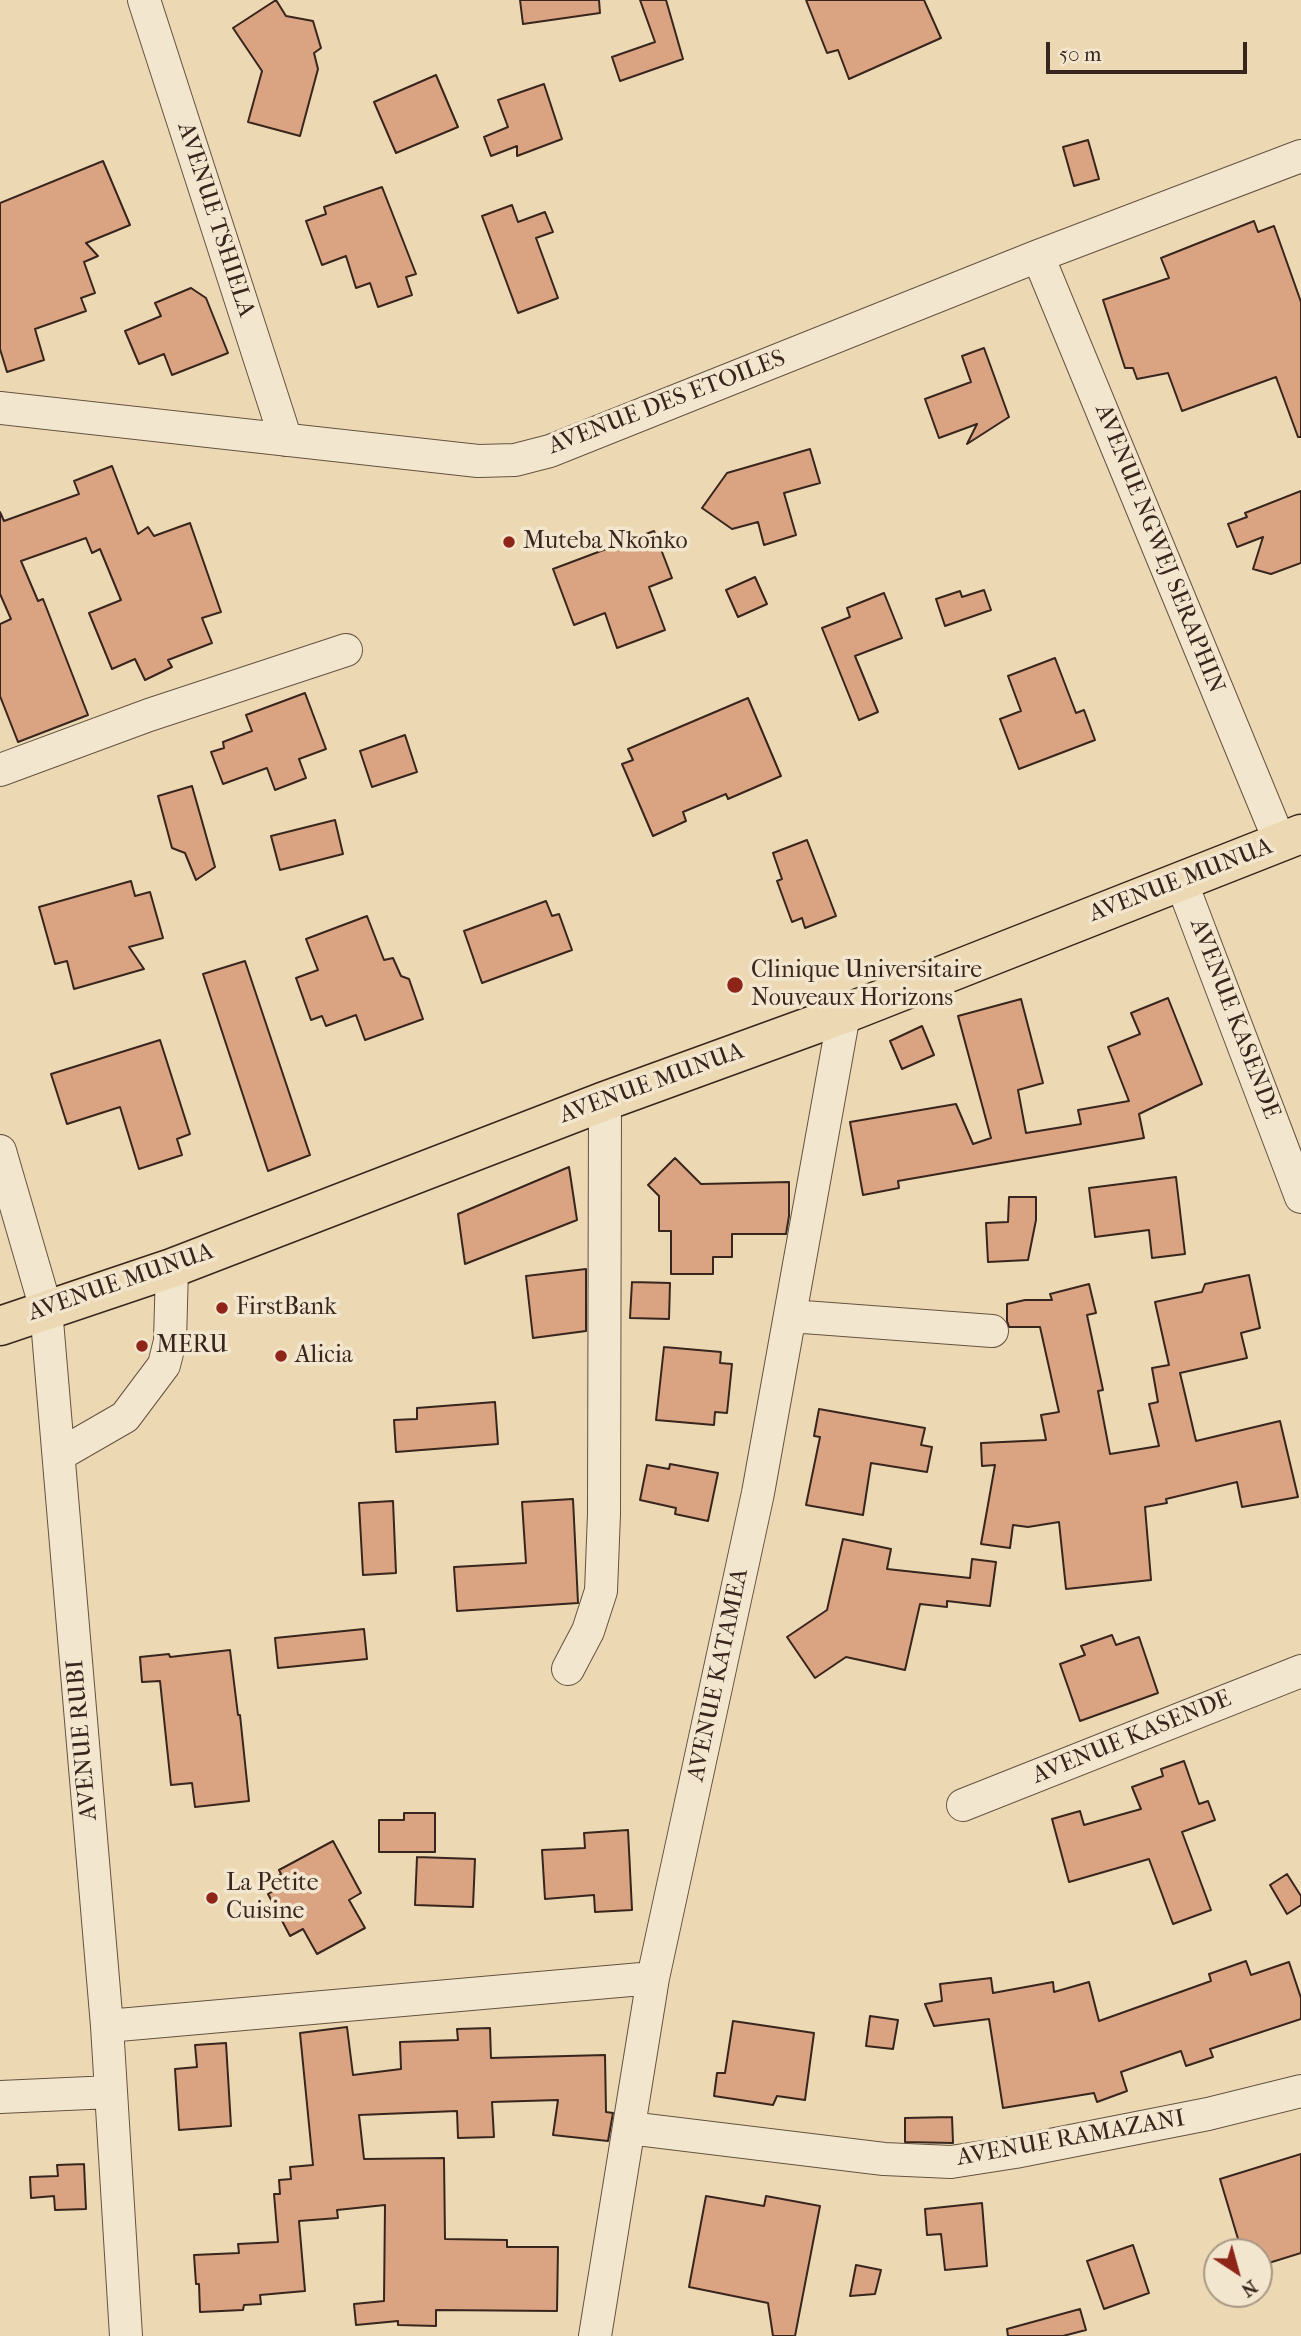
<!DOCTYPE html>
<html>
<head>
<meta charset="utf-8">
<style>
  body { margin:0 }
  #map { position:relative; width:1301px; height:2336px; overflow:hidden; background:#ecd9b3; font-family:"IM FELL French Canon",serif }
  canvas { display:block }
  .north { position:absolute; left:1203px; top:2238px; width:70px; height:70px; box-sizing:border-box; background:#f3e6ce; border:2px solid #a89987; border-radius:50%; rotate:144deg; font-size:19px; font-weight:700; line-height:28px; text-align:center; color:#38251d }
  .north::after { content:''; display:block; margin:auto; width:24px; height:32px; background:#8f2418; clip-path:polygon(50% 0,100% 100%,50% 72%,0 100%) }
  .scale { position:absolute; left:1046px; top:42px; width:201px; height:32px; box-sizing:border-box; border:4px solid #38251d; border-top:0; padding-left:9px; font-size:21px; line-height:24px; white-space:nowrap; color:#38251d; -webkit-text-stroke:5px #f3e6ce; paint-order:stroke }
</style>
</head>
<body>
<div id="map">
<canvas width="1301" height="2336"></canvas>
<div class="north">N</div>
<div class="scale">50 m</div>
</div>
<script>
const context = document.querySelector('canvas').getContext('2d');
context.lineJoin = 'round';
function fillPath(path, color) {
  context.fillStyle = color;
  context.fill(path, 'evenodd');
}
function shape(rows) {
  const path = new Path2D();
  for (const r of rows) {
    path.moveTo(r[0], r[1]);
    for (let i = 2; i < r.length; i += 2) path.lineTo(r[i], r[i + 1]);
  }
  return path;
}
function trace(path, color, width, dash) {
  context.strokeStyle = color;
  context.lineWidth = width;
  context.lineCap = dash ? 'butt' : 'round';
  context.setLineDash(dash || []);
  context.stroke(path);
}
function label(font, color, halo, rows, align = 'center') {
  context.font = font + ' "IM FELL French Canon",serif';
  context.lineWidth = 7;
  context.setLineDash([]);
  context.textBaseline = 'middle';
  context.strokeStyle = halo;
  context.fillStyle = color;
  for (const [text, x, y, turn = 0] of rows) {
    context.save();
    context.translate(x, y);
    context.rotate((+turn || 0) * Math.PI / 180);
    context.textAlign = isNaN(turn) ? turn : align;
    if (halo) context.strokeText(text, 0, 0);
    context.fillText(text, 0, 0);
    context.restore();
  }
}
const building = shape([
  [276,0,286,16,313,21,321,48,314,53,318,69,300,136,248,122,262,71,233,28,276,0],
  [520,0,599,0,600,13,523,24,520,0],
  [640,0,666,0,683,59,620,81,612,57,655,42,640,0],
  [806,0,924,0,941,38,849,79,838,50,827,53,806,0],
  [436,75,458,127,396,153,374,102,436,75],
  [544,84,562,139,517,156,517,146,491,156,484,137,508,127,498,100,544,84],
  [1088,140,1099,179,1074,186,1063,147,1088,140],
  [103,161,130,225,86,243,98,256,84,262,95,293,81,298,86,311,35,329,44,360,7,372,0,349,0,203,103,161],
  [382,187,416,274,406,277,412,295,378,307,370,283,356,288,346,256,322,265,306,221,326,214,324,207,382,187],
  [512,205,518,222,545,212,553,232,536,238,558,298,518,313,482,216,512,205],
  [1254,221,1258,232,1274,226,1301,302,1301,437,1298,437,1276,377,1182,411,1168,373,1137,379,1133,368,1125,368,1103,300,1169,278,1161,258,1254,221],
  [191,288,206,298,228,353,172,375,164,354,139,364,125,331,161,316,155,303,191,288],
  [984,348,1009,417,967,444,977,424,939,438,925,399,971,382,962,356,984,348],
  [810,449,820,483,784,493,796,535,764,545,758,522,732,529,702,508,727,473,810,449],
  [112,466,138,534,148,527,154,536,190,523,221,612,202,618,212,643,168,660,172,667,145,680,135,659,112,669,89,613,121,600,100,549,92,553,86,538,21,561,38,601,43,599,88,715,18,742,0,696,0,624,11,619,0,594,0,512,4,521,79,494,74,481,112,466],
  [1301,491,1301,563,1271,574,1253,569,1263,537,1237,547,1228,524,1247,517,1245,513,1301,491],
  [654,531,672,578,649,587,665,630,617,648,605,613,574,625,553,569,654,531],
  [755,577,767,604,738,617,726,590,755,577],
  [984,590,991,610,945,626,936,599,960,591,962,597,984,590],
  [884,593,902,638,855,656,878,712,859,720,822,628,850,617,847,608,884,593],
  [1055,658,1076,713,1084,710,1095,740,1019,769,1000,719,1021,711,1008,676,1055,658],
  [305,693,326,749,299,759,306,778,275,790,267,768,223,784,211,752,224,748,223,742,252,731,246,715,305,693],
  [748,698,781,776,728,799,726,794,683,812,686,821,653,836,622,764,633,760,628,749,748,698],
  [405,735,417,772,372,787,360,751,405,735],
  [192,786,215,867,196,880,185,853,172,848,158,796,192,786],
  [335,820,343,854,280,870,271,836,335,820],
  [807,840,836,916,805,928,802,918,792,922,777,881,782,879,773,853,807,840],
  [131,881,135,896,150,892,163,938,129,947,144,969,74,989,67,961,55,964,39,907,131,881],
  [546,901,552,916,559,914,572,950,482,983,464,931,546,901],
  [367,916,384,960,393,958,401,976,409,979,423,1019,365,1040,356,1015,326,1026,322,1016,311,1020,296,978,318,970,306,939,367,916],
  [245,961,310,1155,268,1171,203,974,245,961],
  [1168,998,1202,1084,1139,1114,1144,1138,898,1181,899,1188,863,1195,850,1122,956,1104,973,1144,991,1138,958,1016,1021,999,1043,1083,1018,1090,1026,1133,1081,1124,1078,1110,1129,1101,1108,1047,1140,1034,1131,1013,1168,998],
  [922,1026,934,1055,902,1069,890,1041,922,1026],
  [160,1040,190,1134,177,1139,182,1155,139,1169,120,1107,67,1124,51,1074,160,1040],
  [675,1158,701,1184,789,1182,789,1216,786,1234,732,1234,732,1257,713,1257,713,1274,671,1274,671,1231,659,1231,659,1196,648,1185,675,1158],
  [569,1167,577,1220,465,1264,458,1214,569,1167],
  [1176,1177,1185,1254,1152,1258,1149,1230,1095,1237,1089,1188,1176,1177],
  [1009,1197,1036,1197,1036,1220,1028,1260,988,1262,986,1223,1008,1222,1009,1197],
  [586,1269,586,1331,533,1338,526,1276,586,1269],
  [1249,1275,1260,1328,1241,1333,1247,1358,1180,1373,1196,1441,1280,1421,1298,1497,1242,1507,1237,1482,1166,1499,1167,1503,1145,1507,1151,1580,1066,1589,1059,1522,1028,1527,1013,1525,1010,1548,981,1544,995,1465,982,1466,981,1443,1046,1440,1041,1415,1059,1412,1040,1327,1009,1327,1007,1321,1007,1304,1025,1300,1052,1300,1050,1294,1089,1284,1096,1313,1087,1315,1103,1390,1098,1391,1110,1454,1159,1446,1149,1404,1158,1402,1152,1368,1169,1365,1155,1302,1202,1292,1205,1284,1249,1275],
  [632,1282,670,1283,669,1319,630,1318,632,1282],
  [664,1347,721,1352,720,1363,732,1364,727,1413,715,1412,714,1425,656,1420,664,1347],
  [495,1402,498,1444,396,1452,394,1420,417,1419,417,1408,495,1402],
  [819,1409,925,1428,921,1445,932,1447,927,1472,871,1463,863,1515,806,1505,820,1437,814,1436,819,1409],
  [670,1464,718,1473,708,1521,675,1514,676,1508,640,1500,647,1465,669,1469,670,1464],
  [573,1499,578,1603,457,1611,454,1567,526,1563,522,1502,573,1499],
  [393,1501,396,1573,363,1575,359,1503,393,1501],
  [843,1539,891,1549,887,1569,970,1578,972,1559,996,1562,990,1606,947,1601,947,1607,920,1604,905,1670,846,1657,815,1678,787,1637,827,1610,843,1539],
  [364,1629,367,1659,278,1668,275,1638,364,1629],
  [1112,1635,1116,1645,1139,1637,1158,1693,1080,1721,1060,1664,1085,1655,1081,1646,1112,1635],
  [230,1650,238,1715,240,1715,249,1801,195,1807,192,1783,171,1785,160,1681,142,1682,140,1657,169,1654,170,1657,230,1650],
  [1184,1761,1199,1804,1208,1801,1215,1820,1182,1832,1211,1910,1173,1924,1149,1859,1069,1882,1052,1819,1080,1811,1084,1825,1141,1809,1132,1787,1163,1776,1161,1769,1184,1761],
  [404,1813,435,1813,435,1852,379,1852,379,1820,404,1820,404,1813],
  [628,1830,632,1910,595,1912,594,1895,545,1899,542,1850,585,1848,584,1833,628,1830],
  [333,1841,361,1893,349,1900,365,1928,317,1954,303,1929,290,1936,268,1894,277,1889,272,1880,281,1874,279,1870,333,1841],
  [417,1857,475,1859,473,1907,415,1905,417,1857],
  [1287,1874,1301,1896,1301,1905,1287,1914,1270,1885,1287,1874],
  [1246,1961,1251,1975,1289,1962,1301,1998,1301,2019,1210,2049,1213,2057,1186,2066,1181,2051,1121,2072,1127,2091,1097,2102,1094,2093,1003,2108,989,2019,934,2026,925,2004,942,2001,940,1984,991,1978,993,1993,1053,1982,1054,1992,1089,1982,1099,2021,1211,1981,1209,1974,1246,1961],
  [870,2016,898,2020,893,2049,866,2046,870,2016],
  [733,2021,814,2033,805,2100,777,2096,773,2105,714,2096,717,2073,725,2073,733,2021],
  [347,2027,353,2075,401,2069,400,2042,458,2040,457,2029,490,2028,491,2058,605,2055,606,2112,613,2113,608,2141,553,2135,558,2100,492,2102,494,2137,458,2138,457,2111,359,2115,364,2159,444,2158,445,2239,507,2240,507,2247,558,2247,557,2311,436,2310,436,2326,398,2325,398,2321,356,2325,354,2304,384,2301,385,2205,337,2210,338,2218,299,2221,305,2291,260,2295,261,2304,244,2305,243,2310,200,2312,199,2284,196,2284,194,2255,239,2253,238,2244,278,2242,274,2194,280,2194,279,2180,291,2179,290,2167,313,2165,300,2033,347,2027],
  [226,2043,231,2126,179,2130,175,2069,197,2067,195,2045,226,2043],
  [952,2117,953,2143,905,2142,905,2118,952,2117],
  [1301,2154,1301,2253,1259,2266,1259,2252,1242,2252,1220,2179,1301,2154],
  [84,2164,86,2209,55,2210,54,2196,31,2198,30,2177,58,2176,57,2165,84,2164],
  [706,2196,764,2206,766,2196,820,2206,795,2336,773,2336,768,2303,689,2287,706,2196],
  [982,2203,987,2266,945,2270,941,2234,927,2235,925,2209,982,2203],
  [1133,2245,1149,2293,1104,2309,1087,2261,1133,2245],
  [856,2265,881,2270,875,2294,850,2296,856,2265],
  [1080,2309,1086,2330,1063,2336,1008,2336,1007,2329,1080,2309]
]);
fillPath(building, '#daa482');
trace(building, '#38251d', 2);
const minor = shape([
  [144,0,286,440],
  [1038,256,1280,842],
  [0,408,478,461,515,460,550,451,1038,256,1301,156],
  [0,770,149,715,346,650],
  [1181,881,1301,1197],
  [0,1151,46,1309,107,2026,126,2336],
  [790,1316,992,1331],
  [59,1455,125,1417,164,1365,170,1341,172,1268],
  [568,1669,588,1631,601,1591,604,1514,605,1101],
  [963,1805,1301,1671],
  [107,2026,653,1978],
  [0,2097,111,2092],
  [629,2128,884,2159,951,2162,1015,2152,1208,2114,1301,2091],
  [595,2336,653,1978,758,1493,844,1014]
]);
const major = shape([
  [0,1326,172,1268,605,1101,844,1014,1301,834]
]);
trace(minor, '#655242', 34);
trace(major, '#38251d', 41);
trace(minor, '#f3e6ce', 32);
trace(major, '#ecd9b3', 38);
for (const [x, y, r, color] of [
  [509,542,7,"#8f2418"],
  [735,985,9,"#8f2418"],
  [222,1308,7,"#8f2418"],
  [142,1346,7,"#8f2418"],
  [281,1356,7,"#8f2418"],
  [212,1898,7,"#8f2418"]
]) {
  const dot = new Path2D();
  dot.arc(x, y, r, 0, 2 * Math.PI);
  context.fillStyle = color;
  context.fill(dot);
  trace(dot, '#f3e6ce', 2.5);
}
label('24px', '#38251d', '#f3e6ce', [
  ["AVENUE TSHIELA",215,220,72],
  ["AVENUE DES ETOILES",667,403,-21],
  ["AVENUE NGWEJ SERAPHIN",1159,549,68],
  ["AVENUE MUNUA",1181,881,-21],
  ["AVENUE KASENDE",1234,1019,69],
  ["AVENUE MUNUA",652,1084,-20],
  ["AVENUE MUNUA",121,1283,-19],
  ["AVENUE KATAMEA",719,1675,-78],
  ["AVENUE KASENDE",1132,1738,-22],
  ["AVENUE RUBI",83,1740,-95],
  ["AVENUE RAMAZANI",1071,2139,-10]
]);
label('24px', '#38251d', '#f3e6ce', [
  ["Muteba Nkonko",523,542],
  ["Clinique Universitaire",751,971],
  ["Nouveaux Horizons",751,999],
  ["FirstBank",236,1308],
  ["MERU",156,1346],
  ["Alicia",295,1356],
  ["La Petite",226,1884],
  ["Cuisine",226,1912]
], 'left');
</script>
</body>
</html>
